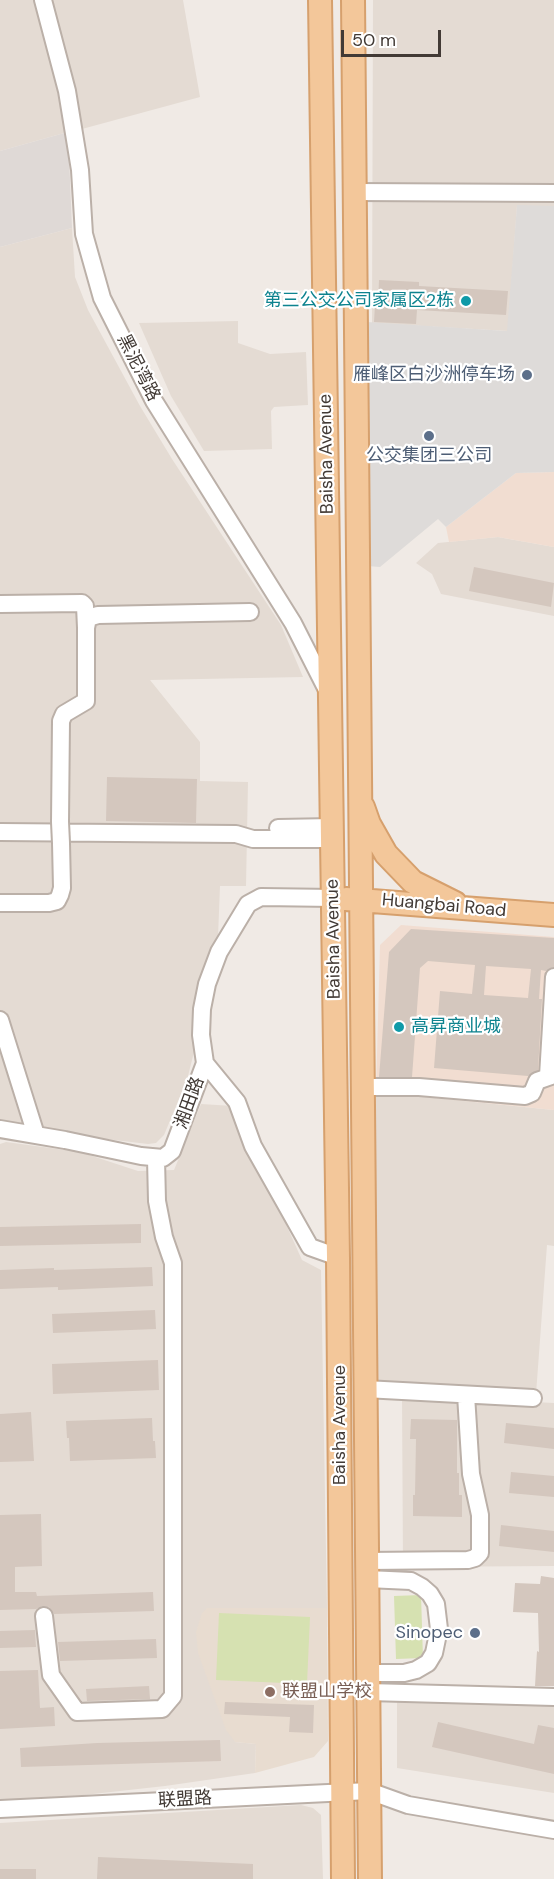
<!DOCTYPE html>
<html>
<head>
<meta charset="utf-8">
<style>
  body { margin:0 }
  #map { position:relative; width:554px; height:1879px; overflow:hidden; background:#f0eae5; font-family:"DM Sans",sans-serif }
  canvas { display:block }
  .scale { position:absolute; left:341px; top:30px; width:100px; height:27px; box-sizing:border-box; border:3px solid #423a35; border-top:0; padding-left:8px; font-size:18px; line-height:21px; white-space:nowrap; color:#423a35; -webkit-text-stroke:4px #fff; paint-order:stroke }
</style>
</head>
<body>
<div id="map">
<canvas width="554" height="1879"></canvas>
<div class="scale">50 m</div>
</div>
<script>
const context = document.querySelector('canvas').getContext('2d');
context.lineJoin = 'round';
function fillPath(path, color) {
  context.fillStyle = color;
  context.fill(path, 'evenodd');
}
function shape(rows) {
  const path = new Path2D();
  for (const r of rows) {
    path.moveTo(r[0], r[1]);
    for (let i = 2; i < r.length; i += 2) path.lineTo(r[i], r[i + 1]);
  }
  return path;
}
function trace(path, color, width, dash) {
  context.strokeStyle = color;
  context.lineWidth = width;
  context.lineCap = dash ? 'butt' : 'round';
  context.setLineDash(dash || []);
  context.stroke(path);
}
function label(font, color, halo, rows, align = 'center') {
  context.font = font + ' "DM Sans","Noto Sans SC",sans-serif';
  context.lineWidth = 4.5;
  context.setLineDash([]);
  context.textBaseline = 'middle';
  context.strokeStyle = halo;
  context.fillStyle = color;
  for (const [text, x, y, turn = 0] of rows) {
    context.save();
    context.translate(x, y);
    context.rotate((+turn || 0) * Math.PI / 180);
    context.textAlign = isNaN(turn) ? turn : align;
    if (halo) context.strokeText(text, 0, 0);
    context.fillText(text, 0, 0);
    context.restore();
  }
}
fillPath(shape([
  [0,0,37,0,61,93,68,132,0,151],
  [50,0,183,0,200,97,82,129],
  [373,0,554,0,554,206,517,206,508,331,372,323],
  [72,228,75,277,88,310,140,406,172,459,281,625,303,677,150,680,200,742,200,781,248,782,246,886,220,886,218,937,208,958,195,1048,187,1080,164,1135,156,1143,148,1144,64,1134,0,1121,0,247],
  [238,321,238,343,270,354,306,352,308,405,274,407,271,411,272,449,204,451,171,396,139,323],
  [498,537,554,547,554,616,441,594,432,574,416,563,438,543],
  [376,1092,554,1110,554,1246,547,1245,536,1394,374,1381],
  [201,1104,233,1106,302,1260,321,1270,327,1608,207,1608,235,1742,256,1744,255,1773,165,1786,84,1795,0,1800,0,1144,6,1142,80,1152,138,1171,174,1170],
  [402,1395,554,1403,554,1566,403,1567],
  [397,1696,554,1700,554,1793,397,1768],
  [301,1805,313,1808,321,1815,323,1879,0,1879,0,1823]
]), '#e4dbd3');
fillPath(shape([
  [554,472,554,547,498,537,449,542,446,527,516,473],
  [401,925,554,937,554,1110,376,1092,380,945]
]), '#f1ddd1');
fillPath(shape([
  [68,132,72,228,0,247,0,151]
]), '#dfd9d6');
fillPath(shape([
  [207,1608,327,1608,328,1741,314,1757,255,1773,256,1744,235,1742,226,1730,198,1653,196,1632,202,1613]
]), '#e8dcd0');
fillPath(shape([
  [421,1595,423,1658,396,1659,394,1596],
  [219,1613,310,1617,307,1684,216,1680]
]), '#d6e1b1');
fillPath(shape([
  [517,205,554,206,554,472,516,473,446,527,438,519,380,567,367,566,367,322,507,331]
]), '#dedbd9');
fillPath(shape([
  [379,280,419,282,419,286,508,291,506,315,417,310,416,324,374,322,375,305,378,306],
  [474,567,554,583,551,607,469,591],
  [107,777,197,779,196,823,106,821],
  [411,929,554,938,554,967,546,971,541,970,539,999,542,999,538,1070,528,1076,434,1068,440,991,472,994,475,965,428,961,420,968,412,1077,379,1077,389,952],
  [486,966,531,969,528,998,484,995],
  [141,1224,141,1243,0,1246,0,1227],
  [152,1267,153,1286,58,1290,58,1287,0,1289,0,1270,54,1268,54,1270],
  [155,1310,156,1329,53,1333,52,1314],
  [158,1360,159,1390,53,1394,52,1364],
  [31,1412,34,1461,0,1462,0,1414],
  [152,1418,153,1441,155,1441,156,1458,70,1461,69,1438,67,1438,66,1421],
  [411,1419,457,1420,457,1473,459,1473,459,1495,462,1495,462,1517,413,1516,413,1495,415,1495,416,1439,410,1439],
  [506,1423,554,1428,554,1449,504,1443],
  [511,1472,554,1476,554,1497,509,1493],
  [41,1514,42,1566,15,1567,15,1592,36,1592,37,1596,153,1592,154,1611,54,1614,49,1607,43,1606,36,1609,0,1610,0,1515],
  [501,1525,554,1531,554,1552,499,1546],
  [541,1576,554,1578,554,1686,535,1686,537,1651,539,1652,538,1613,513,1612,515,1583,540,1584],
  [35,1630,36,1647,0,1648,0,1631],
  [156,1639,157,1658,60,1661,58,1642],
  [38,1670,40,1708,54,1707,55,1726,0,1729,0,1671],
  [149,1686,150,1699,87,1701,86,1689],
  [225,1702,314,1705,313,1733,289,1732,290,1717,224,1714],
  [438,1722,534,1744,538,1725,554,1728,554,1774,432,1747],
  [220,1740,221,1761,21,1767,20,1748,97,1743],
  [98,1857,253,1864,253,1879,97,1879],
  [0,1869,36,1869,36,1879,0,1879]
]), '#d4c7be');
const minor = shape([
  [43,0,67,91,80,170,84,234,102,298,154,401,293,623,328,692],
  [354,192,554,193],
  [0,604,82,603,85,606,86,628],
  [60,822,61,721,64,714,86,701,86,628,88,618,98,615,250,612],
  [278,828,333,827],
  [0,832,236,834,253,839,333,839],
  [0,903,49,903,57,901,60,895,62,888,61,843],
  [0,1020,36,1135],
  [205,1063,237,1102,253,1146,310,1247,338,1257],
  [548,1076,554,977],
  [362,1087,419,1087,525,1096,532,1093,537,1081,554,1075],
  [0,1129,65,1140,141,1156,163,1158,172,1151,205,1063,201,1035,202,1009,207,984,219,952,248,904,261,897,334,898],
  [365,1389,533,1398],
  [367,1561,468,1560,475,1558,480,1553,480,1515,471,1474,466,1395],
  [367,1579,411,1581,422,1587,430,1594,436,1604,439,1629,434,1653,428,1663,416,1670,404,1673,368,1673],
  [44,1616,51,1675,77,1712,162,1709,173,1696,173,1263,164,1237,157,1201,156,1159],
  [368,1692,554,1697],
  [0,1809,369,1791,408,1805,554,1830]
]);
const major = shape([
  [320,0,338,1257,343,1879],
  [353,0,370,1879],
  [363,807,369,824,386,854,413,882,455,903],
  [346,899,554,915]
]);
trace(minor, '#bbb0a8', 20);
trace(major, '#d6a06d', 26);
trace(minor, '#fff', 16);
trace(major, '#f3c79a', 22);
const minorBridge = shape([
  [60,822,61,843]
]);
trace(minorBridge, '#bbb0a8', 20, []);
trace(minorBridge, '#fff', 16);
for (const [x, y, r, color] of [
  [466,301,6,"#0f9aa8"],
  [527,375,6,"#5c6f8a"],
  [429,436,6,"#5c6f8a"],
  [399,1027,6,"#0f9aa8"],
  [475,1633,6,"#5c6f8a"],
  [270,1692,6,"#8d6e63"]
]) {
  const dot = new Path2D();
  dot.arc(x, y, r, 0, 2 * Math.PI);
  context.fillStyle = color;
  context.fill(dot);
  trace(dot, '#fff', 2);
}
label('18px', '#0d838f', '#fff', [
  ["第三公交公司家属区2栋",454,301],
  ["高昇商业城",411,1027,"left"]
], 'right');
label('18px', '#423a35', '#fff', [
  ["黑泥湾路",138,368,63],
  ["Baisha Avenue",327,454,-91],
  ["Huangbai Road",444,906,5],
  ["Baisha Avenue",334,939,-91],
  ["湘田路",190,1103,-70],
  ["Baisha Avenue",340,1425,-90],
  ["联盟路",185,1800,-3]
]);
label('18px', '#4e5e75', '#fff', [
  ["雁峰区白沙洲停车场",515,375],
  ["公交集团三公司",429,456,"center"],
  ["Sinopec",463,1633]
], 'right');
label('18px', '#785e54', '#fff', [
  ["联盟山学校",282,1692]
], 'left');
</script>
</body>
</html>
